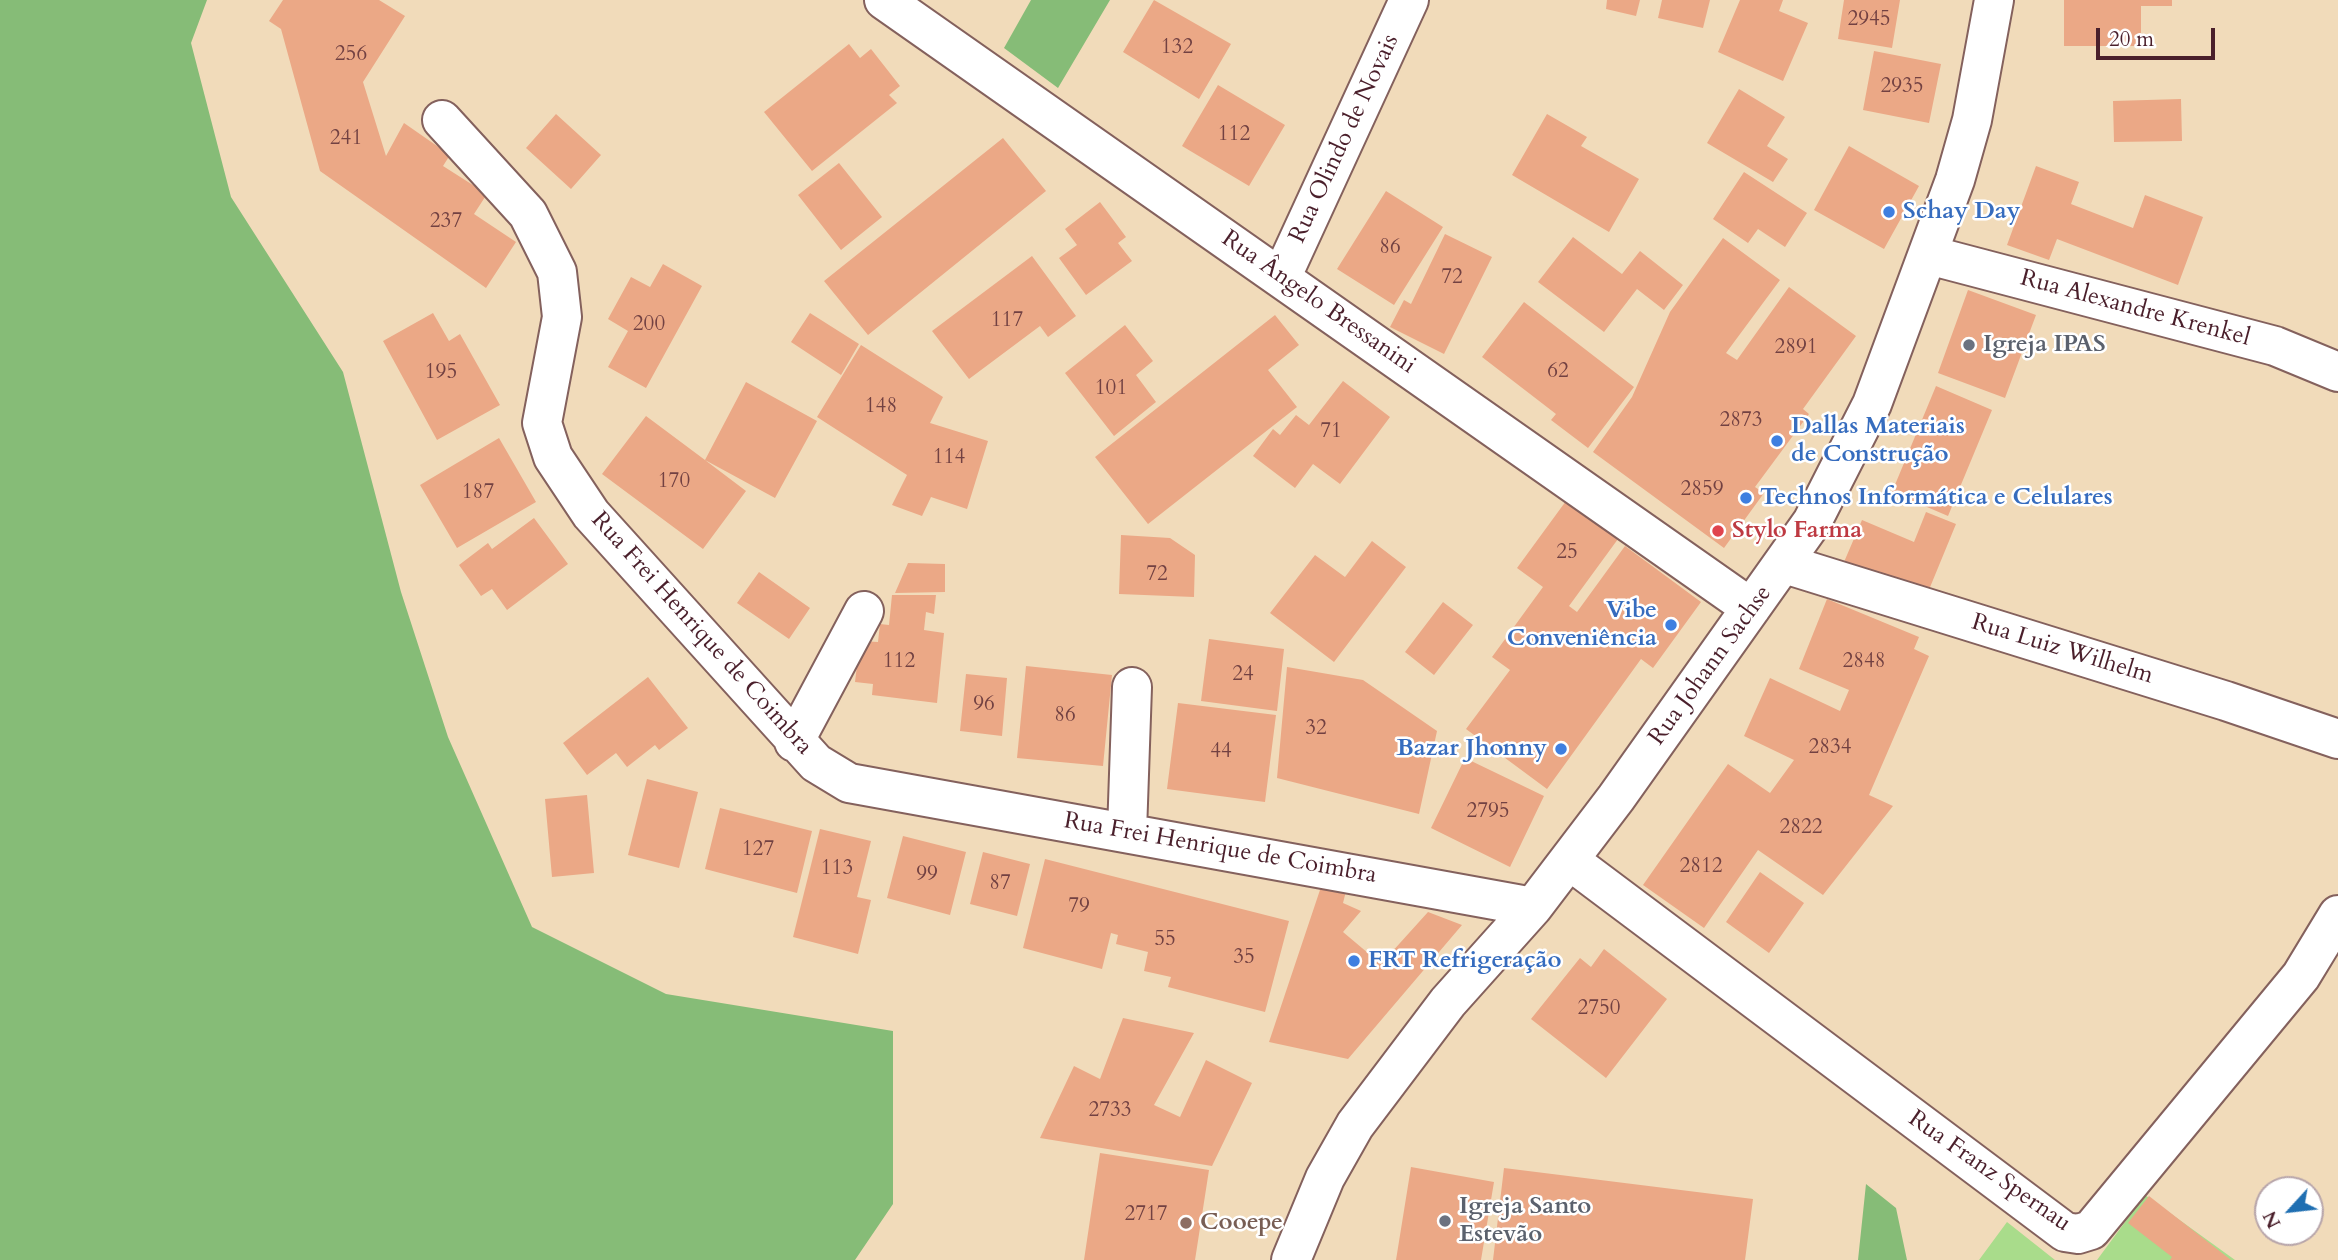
<!DOCTYPE html>
<html>
<head>
<meta charset="utf-8">
<style>
  body { margin:0 }
  #map { position:relative; width:2338px; height:1260px; overflow:hidden; background:#f1dbba; font-family:Cardo,serif }
  canvas { display:block }
  .north { position:absolute; left:2254px; top:1176px; width:70px; height:70px; box-sizing:border-box; background:#fff; border:2px solid #b7a5aa; border-radius:50%; rotate:243deg; font-size:19px; font-weight:700; line-height:28px; text-align:center; color:#4a1f2b }
  .north::after { content:''; display:block; margin:auto; width:24px; height:32px; background:#1f6fb2; clip-path:polygon(50% 0,100% 100%,50% 72%,0 100%) }
  .scale { position:absolute; left:2096px; top:28px; width:119px; height:32px; box-sizing:border-box; border:4px solid #4a1f2b; border-top:0; padding-left:9px; font-size:21px; line-height:24px; white-space:nowrap; color:#4a1f2b; -webkit-text-stroke:5px #fff; paint-order:stroke }
</style>
</head>
<body>
<div id="map">
<canvas width="2338" height="1260"></canvas>
<div class="north">N</div>
<div class="scale">20 m</div>
</div>
<script>
const context = document.querySelector('canvas').getContext('2d');
context.lineJoin = 'round';
function fillPath(path, color) {
  context.fillStyle = color;
  context.fill(path, 'evenodd');
}
function shape(rows) {
  const path = new Path2D();
  for (const r of rows) {
    path.moveTo(r[0], r[1]);
    for (let i = 2; i < r.length; i += 2) path.lineTo(r[i], r[i + 1]);
  }
  return path;
}
function trace(path, color, width, dash) {
  context.strokeStyle = color;
  context.lineWidth = width;
  context.lineCap = dash ? 'butt' : 'round';
  context.setLineDash(dash || []);
  context.stroke(path);
}
function label(font, color, halo, rows, align = 'center') {
  context.font = font + ' Cardo,serif';
  context.lineWidth = 5;
  context.setLineDash([]);
  context.textBaseline = 'middle';
  context.strokeStyle = halo;
  context.fillStyle = color;
  for (const [text, x, y, turn = 0] of rows) {
    context.save();
    context.translate(x, y);
    context.rotate((+turn || 0) * Math.PI / 180);
    context.textAlign = isNaN(turn) ? turn : align;
    if (halo) context.strokeText(text, 0, 0);
    context.fillText(text, 0, 0);
    context.restore();
  }
}
fillPath(shape([
  [2145,1195,2235,1260,2097,1260],
  [2007,1222,2055,1260,1979,1260]
]), '#a9dc8b');
fillPath(shape([
  [0,0,207,0,191,43,231,197,343,372,401,592,448,737,532,927,666,994,893,1031,893,1204,855,1260,0,1260],
  [1031,0,1110,0,1058,88,1004,48],
  [1866,1184,1896,1208,1907,1260,1858,1260]
]), '#86bc77');
fillPath(shape([
  [283,0,379,0,405,16,363,82,386,156,404,123,450,155,443,166,487,194,474,214,516,242,486,288,320,171,281,29,269,21],
  [1154,0,1231,44,1199,99,1123,52],
  [1607,0,1640,0,1636,16,1606,9],
  [1662,0,1710,0,1703,28,1658,18],
  [1740,0,1783,0,1779,11,1808,23,1783,81,1718,52],
  [1844,0,1900,0,1892,48,1838,39],
  [2064,0,2172,0,2172,6,2141,6,2141,46,2064,46],
  [849,44,860,58,871,49,900,86,889,95,897,103,812,171,764,112],
  [1874,51,1941,64,1929,123,1863,110],
  [1218,85,1285,125,1249,186,1182,146],
  [1739,89,1785,117,1767,146,1788,159,1773,182,1707,143],
  [2181,99,2182,141,2114,142,2113,101],
  [556,114,601,155,571,189,526,148],
  [1547,114,1587,137,1581,146,1639,179,1609,232,1512,175],
  [1003,138,1046,191,868,335,824,281],
  [1849,146,1919,186,1884,249,1814,210],
  [839,163,882,217,841,250,798,195],
  [2036,166,2079,182,2071,204,2133,228,2145,195,2203,217,2178,285,2057,239,2049,260,2007,245],
  [1744,172,1807,213,1785,247,1758,229,1748,243,1713,219],
  [1386,191,1443,227,1394,305,1337,269],
  [1100,202,1126,237,1118,243,1132,261,1086,295,1059,258,1077,245,1065,229],
  [1445,234,1492,257,1444,354,1390,327,1404,300,1411,304],
  [1573,237,1622,274,1640,251,1683,285,1664,310,1637,289,1604,332,1538,282],
  [1723,238,1780,280,1726,353,1737,360,1789,287,1856,336,1803,409,1809,414,1755,487,1764,493,1724,548,1593,452,1632,397,1670,312],
  [1032,256,1076,316,1048,337,1040,326,969,379,932,331],
  [663,264,702,286,646,388,608,367,628,331,608,319,631,277,650,287],
  [1968,290,2036,315,2005,398,1938,373],
  [1524,302,1634,387,1588,448,1551,420,1556,414,1482,357],
  [433,313,449,341,460,334,500,405,437,440,383,341],
  [810,313,859,344,841,375,791,342],
  [1275,315,1299,345,1268,370,1297,407,1148,524,1095,457],
  [1125,325,1153,361,1136,375,1156,402,1114,436,1065,373],
  [861,345,943,397,930,423,988,441,967,509,931,497,922,516,892,505,907,475,817,417],
  [1343,381,1390,417,1340,484,1313,464,1295,488,1253,456,1273,429,1280,435,1296,415,1309,425],
  [746,382,817,421,775,498,705,460,746,491,703,549,602,474,646,416,705,460],
  [1936,386,1992,410,1948,516,1892,492],
  [499,438,536,502,457,548,420,485],
  [1566,501,1618,539,1569,606,1577,612,1625,546,1701,602,1653,668,1641,659,1547,789,1466,729,1510,670,1492,657,1543,587,1517,568],
  [1926,512,1956,524,1926,597,1844,562,1862,520,1914,542],
  [534,518,568,564,507,610,492,589,481,596,459,565,488,543,492,549],
  [1121,535,1170,538,1195,555,1194,597,1119,594],
  [1372,541,1406,567,1334,662,1270,613,1315,555,1345,577],
  [908,563,945,564,945,592,895,593],
  [759,572,810,608,789,639,737,603],
  [892,595,936,595,934,614,926,612,924,630,944,633,937,703,872,695,873,684,855,682,860,641,878,642,880,624,889,625],
  [1827,599,1919,637,1914,649,1929,656,1869,795,1893,806,1823,895,1758,850,1704,928,1643,885,1728,764,1770,793,1794,760,1744,736,1770,678,1840,711,1849,690,1799,669],
  [1443,602,1473,625,1434,675,1405,652],
  [1209,639,1284,649,1277,711,1201,701],
  [1026,666,1112,675,1103,766,1017,758],
  [1287,667,1363,680,1437,731,1419,814,1277,778],
  [966,674,1007,678,1002,736,960,731],
  [648,677,688,728,659,750,655,745,627,767,616,753,587,775,563,743],
  [1178,703,1276,715,1265,802,1167,789],
  [1465,758,1544,796,1510,867,1431,828],
  [647,779,698,792,679,868,628,855],
  [587,795,594,873,552,877,545,799],
  [720,808,812,831,797,893,705,869],
  [820,829,871,841,857,897,871,900,858,954,793,937],
  [903,836,966,852,950,915,887,898],
  [983,852,1030,864,1017,916,970,904],
  [1045,859,1289,921,1265,1012,1168,987,1171,977,1144,971,1148,952,1116,944,1118,935,1111,933,1102,969,1023,948],
  [1760,872,1804,903,1769,953,1726,922],
  [1322,884,1346,891,1343,903,1361,911,1343,932,1381,964,1428,912,1462,925,1348,1059,1269,1042],
  [1604,949,1667,999,1606,1078,1531,1019,1580,958,1591,967],
  [1123,1018,1194,1033,1154,1105,1180,1117,1206,1060,1252,1083,1212,1166,1040,1138,1074,1066,1100,1079],
  [1100,1153,1209,1170,1195,1260,1084,1260],
  [1411,1167,1494,1182,1481,1260,1396,1260],
  [1504,1168,1753,1199,1745,1260,1493,1260],
  [2149,1196,2231,1260,2170,1260,2172,1257,2128,1223]
]), '#eba886');
const minor = shape([
  [884,0,1751,608],
  [442,120,528,214,557,272,562,317,542,423,553,457,591,514,816,763,849,783,1533,907],
  [1929,255,2275,346,2338,372],
  [1281,278,1409,0],
  [1785,564,2226,701,2338,739],
  [794,742,864,611],
  [1127,832,1132,687],
  [1569,860,2065,1232,2078,1234,2091,1230,2301,976,2338,915],
  [1291,1260,1325,1178,1355,1125,1448,1002,1533,907,1616,798,1812,522,1872,404,1955,180,1972,120,1994,0]
]);
trace(minor, '#84615d', 42);
trace(minor, '#fff', 38);
for (const [x, y, r, color] of [
  [1889,212,7,"#3f7fe0"],
  [1969,345,7,"#6b7280"],
  [1777,441,7,"#3f7fe0"],
  [1746,498,7,"#3f7fe0"],
  [1718,531,7,"#e0444e"],
  [1671,625,7,"#3f7fe0"],
  [1561,749,7,"#3f7fe0"],
  [1354,961,7,"#3f7fe0"],
  [1445,1221,7,"#6b7280"],
  [1186,1223,7,"#8d6e63"]
]) {
  const dot = new Path2D();
  dot.arc(x, y, r, 0, 2 * Math.PI);
  context.fillStyle = color;
  context.fill(dot);
  trace(dot, '#fff', 2.5);
}
label('21px', '#724142', null, [
  ["2945",1869,20],
  ["132",1177,48],
  ["256",351,55],
  ["2935",1902,87],
  ["112",1234,135],
  ["241",346,139],
  ["237",446,222],
  ["86",1390,248],
  ["72",1452,278],
  ["117",1007,321],
  ["200",649,325],
  ["2891",1796,348],
  ["62",1558,372],
  ["195",441,373],
  ["101",1111,389],
  ["148",881,407],
  ["2873",1741,421],
  ["71",1331,432],
  ["114",949,458],
  ["170",674,482],
  ["2859",1702,490],
  ["187",478,493],
  ["25",1567,553],
  ["72",1157,575],
  ["112",899,662],
  ["2848",1864,662],
  ["24",1243,675],
  ["96",984,705],
  ["86",1065,716],
  ["32",1316,729],
  ["2834",1830,748],
  ["44",1221,752],
  ["2795",1488,812],
  ["2822",1801,828],
  ["127",758,850],
  ["2812",1701,867],
  ["113",837,869],
  ["99",927,875],
  ["87",1000,884],
  ["79",1079,907],
  ["55",1165,940],
  ["35",1244,958],
  ["2750",1599,1009],
  ["2733",1110,1111],
  ["2717",1146,1215]
]);
label('24px', '#4a1f2b', '#fff', [
  ["Rua Olindo de Novais",1345,139,-65],
  ["Rua Ângelo Bressanini",1318,303,35],
  ["Rua Alexandre Krenkel",2135,309,15],
  ["Rua Frei Henrique de Coimbra",701,634,48],
  ["Rua Luiz Wilhelm",2062,650,17],
  ["Rua Johann Sachse",1711,666,-54],
  ["Rua Frei Henrique de Coimbra",1220,849,10],
  ["Rua Franz Spernau",1989,1172,35]
]);
label('bold 24px', '#366cbe', '#fff', [
  ["Schay Day",1903,212],
  ["Dallas Materiais",1791,427],
  ["de Construção",1791,455],
  ["Technos Informática e Celulares",1760,498],
  ["Vibe",1657,611,"right"],
  ["Conveniência",1657,639,"right"],
  ["Bazar Jhonny",1547,749,"right"],
  ["FRT Refrigeração",1368,961]
], 'left');
label('bold 24px', '#5b616d', '#fff', [
  ["Igreja IPAS",1983,345],
  ["Igreja Santo",1459,1207],
  ["Estevão",1459,1235]
], 'left');
label('bold 24px', '#be3a42', '#fff', [
  ["Stylo Farma",1732,531]
], 'left');
label('bold 24px', '#785e54', '#fff', [
  ["Cooepe",1200,1223]
], 'left');
</script>
</body>
</html>
